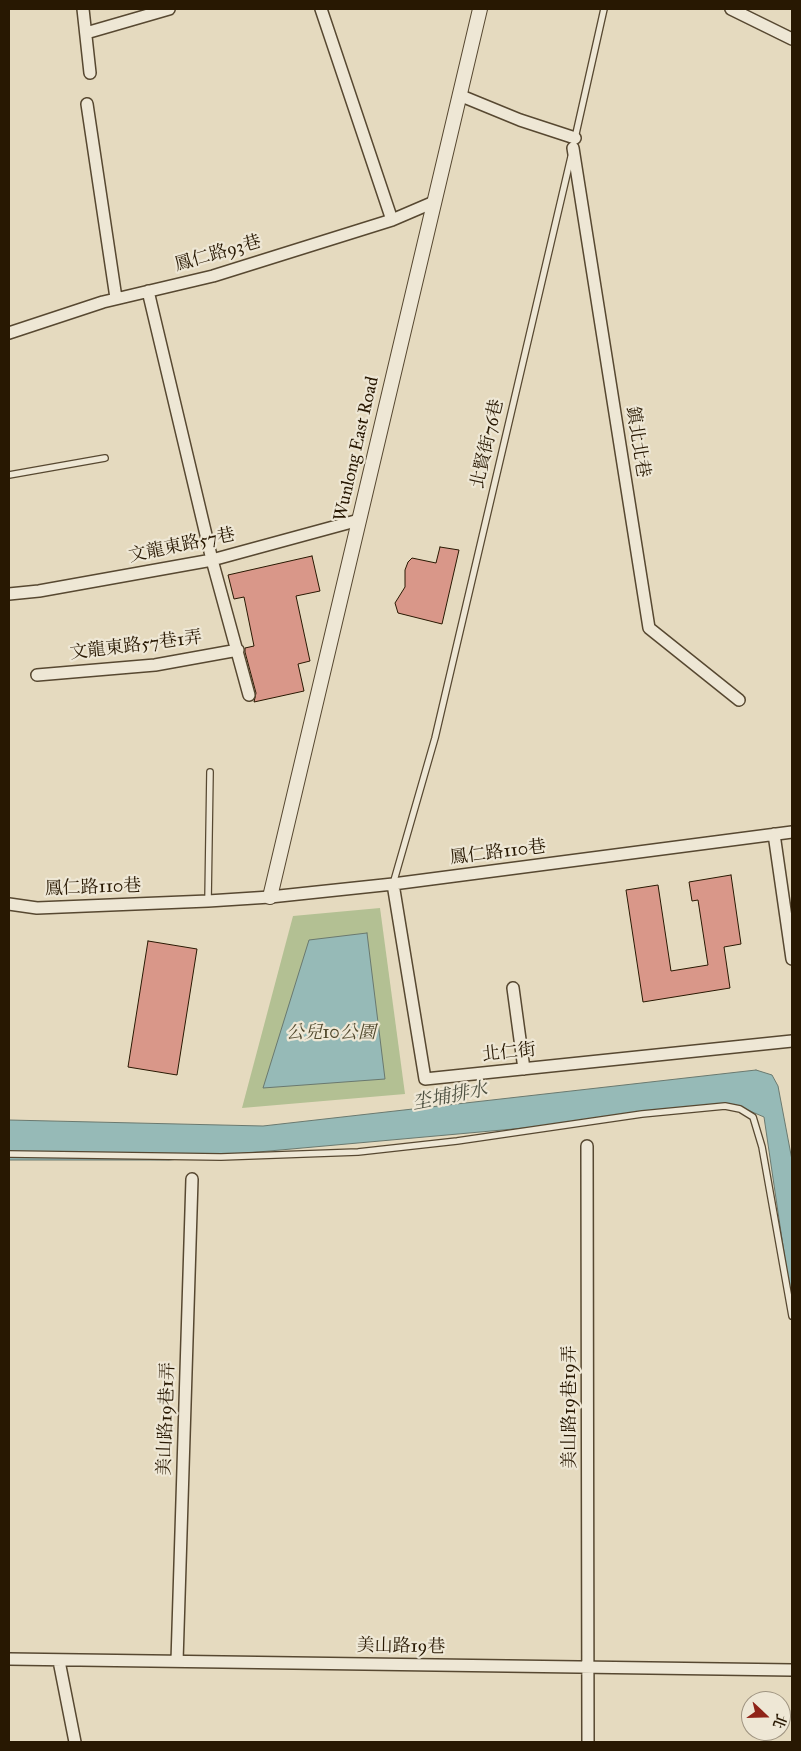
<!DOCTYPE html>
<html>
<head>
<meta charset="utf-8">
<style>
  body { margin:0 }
  #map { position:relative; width:801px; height:1751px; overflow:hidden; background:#e5dabf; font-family:"IM FELL Great Primer","Noto Serif TC",serif }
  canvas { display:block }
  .frame { position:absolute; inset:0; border:10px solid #281802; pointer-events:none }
  .north { position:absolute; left:741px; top:1691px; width:50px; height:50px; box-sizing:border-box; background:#eee7d5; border:1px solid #9f9481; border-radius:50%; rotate:111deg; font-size:14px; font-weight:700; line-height:20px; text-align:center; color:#281802 }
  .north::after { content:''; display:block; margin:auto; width:18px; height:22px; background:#8f2418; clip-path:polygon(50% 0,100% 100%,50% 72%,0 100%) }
</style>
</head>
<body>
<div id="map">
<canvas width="801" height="1751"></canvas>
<div class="frame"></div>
<div class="north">北</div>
</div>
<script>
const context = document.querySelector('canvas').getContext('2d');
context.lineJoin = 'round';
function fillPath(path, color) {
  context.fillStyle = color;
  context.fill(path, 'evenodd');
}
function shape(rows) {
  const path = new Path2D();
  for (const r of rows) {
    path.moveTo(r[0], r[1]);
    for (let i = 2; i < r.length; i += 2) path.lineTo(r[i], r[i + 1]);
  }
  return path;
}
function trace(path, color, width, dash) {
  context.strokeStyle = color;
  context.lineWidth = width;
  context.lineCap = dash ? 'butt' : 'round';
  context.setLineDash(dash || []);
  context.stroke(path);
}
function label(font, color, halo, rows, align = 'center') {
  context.font = font + ' "IM FELL Great Primer","Noto Serif TC",serif';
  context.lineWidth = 4.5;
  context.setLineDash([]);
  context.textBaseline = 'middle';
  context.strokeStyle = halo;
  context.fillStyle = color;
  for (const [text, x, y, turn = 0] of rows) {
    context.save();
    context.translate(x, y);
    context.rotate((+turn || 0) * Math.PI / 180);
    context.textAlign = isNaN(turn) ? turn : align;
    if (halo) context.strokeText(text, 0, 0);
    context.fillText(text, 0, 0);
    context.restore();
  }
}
fillPath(shape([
  [380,908,405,1094,242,1108,293,916]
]), '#b3c093');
const water = shape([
  [367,933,385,1079,263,1088,309,940,367,933],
  [756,1070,772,1075,778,1086,792,1160,792,1307,764,1117,736,1105,580,1123,169,1160,9,1160,9,1120,263,1126,756,1070]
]);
fillPath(water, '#96bab7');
trace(water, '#6a796f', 1);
const building = shape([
  [440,547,459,550,442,624,398,613,395,603,405,587,405,570,408,562,412,558,436,563,440,547],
  [312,556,320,591,296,596,310,661,298,664,304,691,254,702,256,693,245,652,245,648,254,646,244,597,234,599,228,575,312,556],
  [731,875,741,944,724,947,730,988,643,1002,626,890,658,885,671,971,708,965,698,900,692,901,689,882,731,875],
  [148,941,197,949,177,1075,128,1067,148,941]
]);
fillPath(building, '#d99789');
trace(building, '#281802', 1);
const service = shape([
  [575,138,604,9],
  [9,475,105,458],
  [393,884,435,738,571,157],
  [208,901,210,772],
  [9,1154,221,1157,358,1152,457,1141,642,1114,725,1106,740,1109,753,1117,762,1147,792,1316]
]);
const minor = shape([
  [83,9,90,73],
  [321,9,392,220],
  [731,9,792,39],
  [86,33,169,9],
  [459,95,520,120,575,138],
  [87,104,116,298],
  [573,148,649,628,739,700],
  [148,291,212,560,249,695],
  [9,333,103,302,213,276,392,220,434,202],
  [9,594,39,591,212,560,359,520],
  [37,675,155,665,238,650],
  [774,834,792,959],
  [393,884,425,1079,792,1041],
  [9,904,37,908,208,901,270,897,393,884,792,832],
  [513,988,524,1069],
  [587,1146,588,1742],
  [9,1659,792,1670],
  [59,1661,75,1742],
  [177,1661,192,1179]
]);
const tertiary = shape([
  [270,897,480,9]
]);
trace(service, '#574831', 8);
trace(minor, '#574831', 14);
trace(tertiary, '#574831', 16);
trace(service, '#eee7d5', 5.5);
trace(minor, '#eee7d5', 11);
trace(tertiary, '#eee7d5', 14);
label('18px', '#281802', '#eee7d5', [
  ["鳳仁路93巷",218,254,-16],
  ["鎮北北巷",637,442,81],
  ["北賢街76巷",488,444,-77],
  ["Wunlong East Road",357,449,-77],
  ["文龍東路57巷",182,546,-12],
  ["文龍東路57巷1弄",136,646,-7],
  ["鳳仁路110巷",498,853,-7],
  ["鳳仁路110巷",93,888,-2],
  ["北仁街",509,1053,-6],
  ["美山路19巷19弄",571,1407,-90],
  ["美山路19巷1弄",167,1419,-88],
  ["美山路19巷",401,1647,1]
]);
label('italic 18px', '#524a2e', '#eee7d5', [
  ["公兒10公園",331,1034]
]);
label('italic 19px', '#4e5141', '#eee7d5', [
  ["坔埔排水",450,1097,-11]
]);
</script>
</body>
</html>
